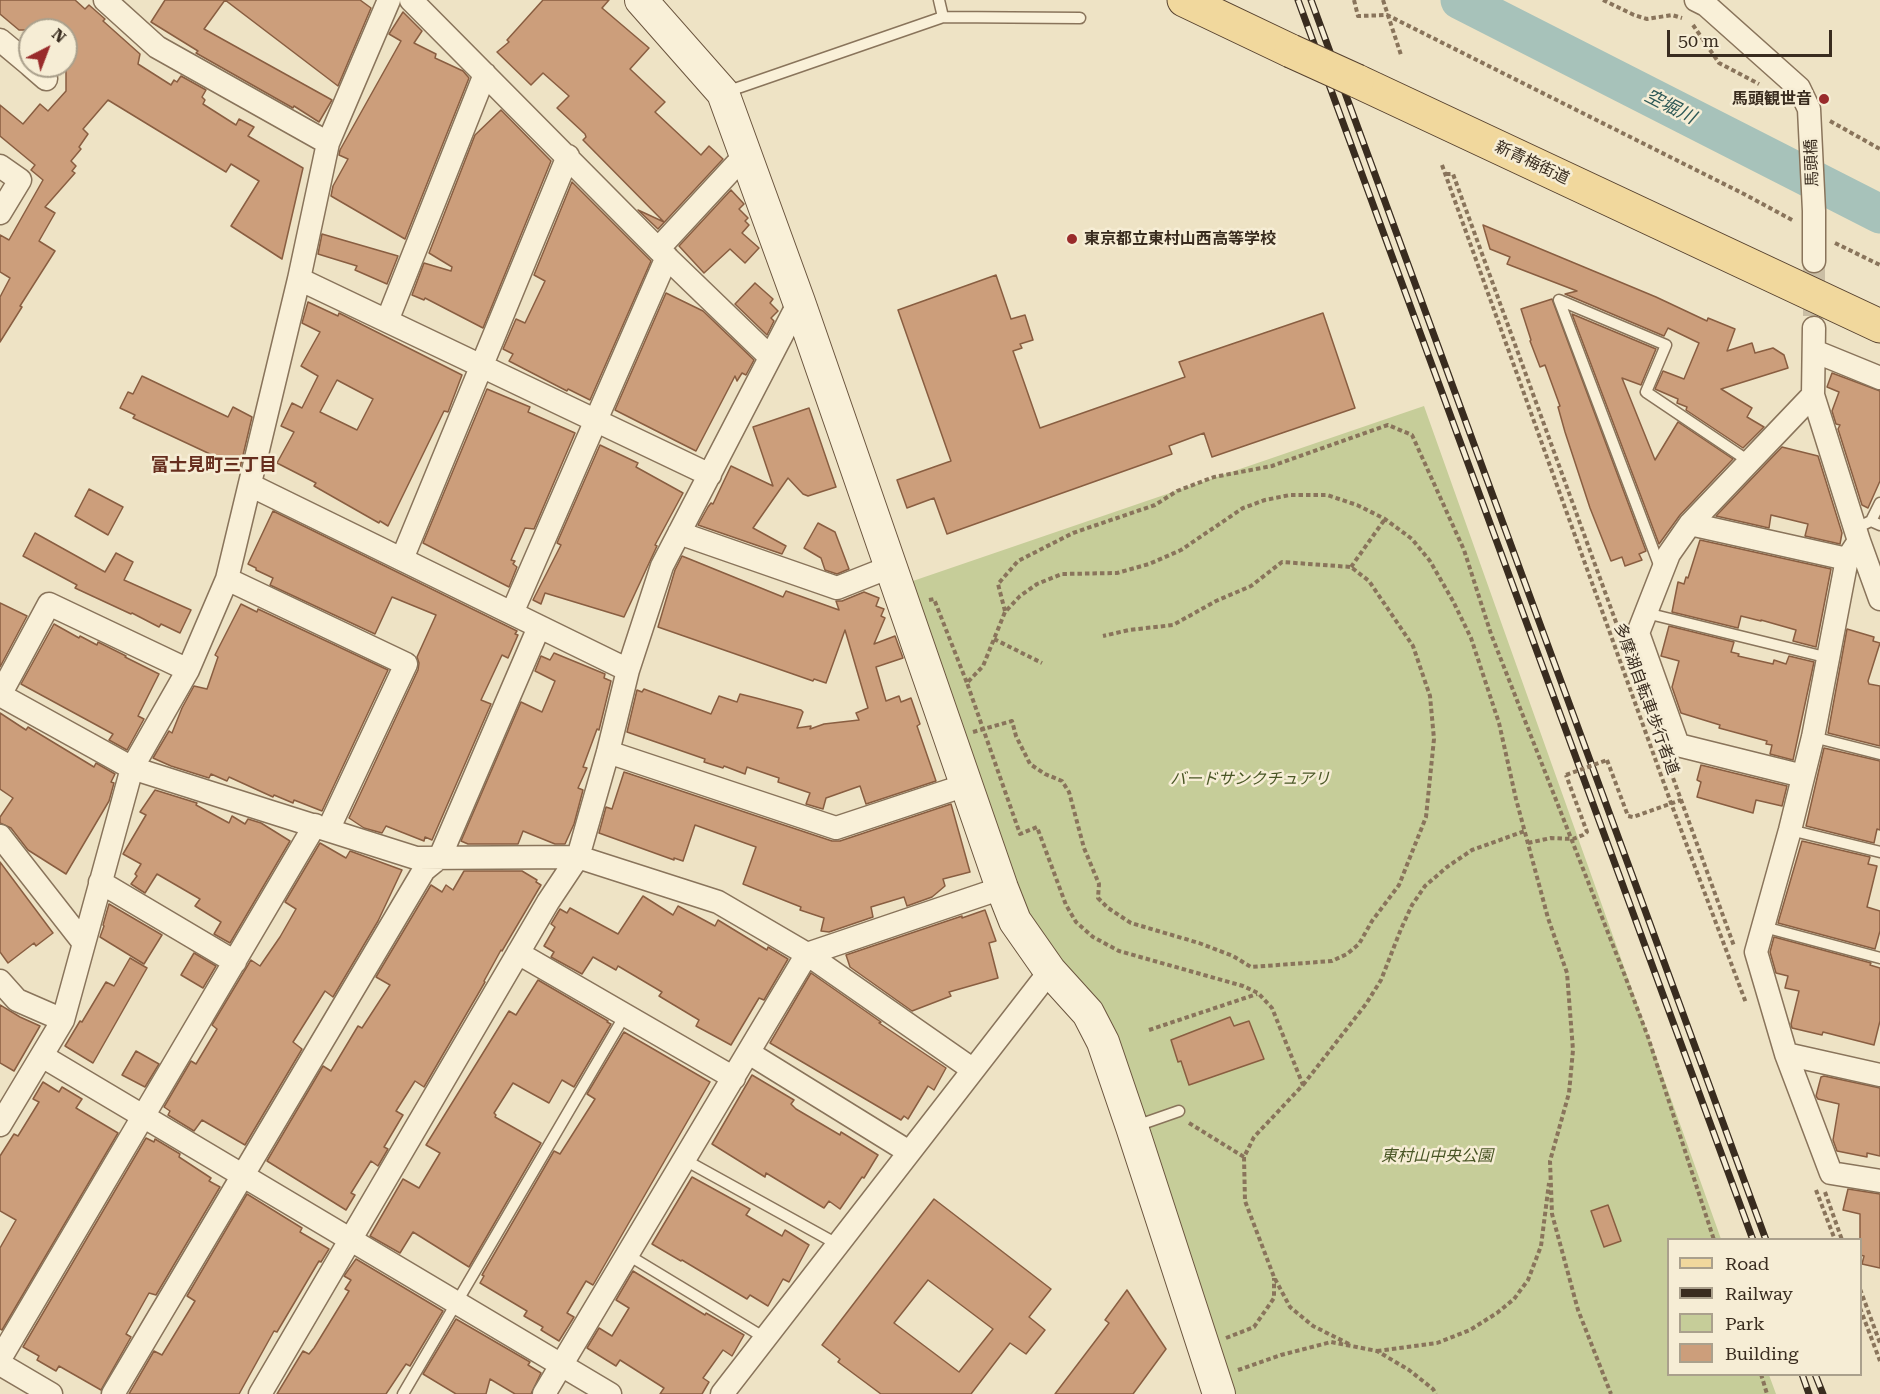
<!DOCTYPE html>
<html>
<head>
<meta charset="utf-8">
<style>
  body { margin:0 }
  #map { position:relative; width:1880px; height:1394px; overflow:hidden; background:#eee3c5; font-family:"Roboto Serif",serif }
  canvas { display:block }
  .legend { position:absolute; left:1667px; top:1238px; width:195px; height:138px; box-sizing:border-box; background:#f6edd5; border:2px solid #aaa08c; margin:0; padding:8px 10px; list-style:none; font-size:18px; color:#392c1f }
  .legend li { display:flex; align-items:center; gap:12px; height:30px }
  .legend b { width:30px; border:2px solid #aaa08c }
  .north { position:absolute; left:18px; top:18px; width:60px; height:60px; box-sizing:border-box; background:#f6edd5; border:2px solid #aaa08c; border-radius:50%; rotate:42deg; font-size:16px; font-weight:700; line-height:24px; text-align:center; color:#392c1f }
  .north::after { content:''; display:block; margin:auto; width:21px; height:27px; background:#992b2b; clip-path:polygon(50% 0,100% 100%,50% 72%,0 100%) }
  .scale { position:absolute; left:1667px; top:30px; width:165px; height:27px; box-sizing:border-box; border:3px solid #392c1f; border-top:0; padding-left:8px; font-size:18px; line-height:21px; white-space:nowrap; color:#392c1f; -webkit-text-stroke:4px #f6edd5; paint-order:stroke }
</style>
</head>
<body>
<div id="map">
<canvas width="1880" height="1394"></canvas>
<ul class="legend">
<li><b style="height:8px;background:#f1d89d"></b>Road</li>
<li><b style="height:8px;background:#392c1f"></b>Railway</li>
<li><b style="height:16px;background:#c6cd99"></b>Park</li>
<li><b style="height:16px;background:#cc9e7b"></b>Building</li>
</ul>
<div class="north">N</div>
<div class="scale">50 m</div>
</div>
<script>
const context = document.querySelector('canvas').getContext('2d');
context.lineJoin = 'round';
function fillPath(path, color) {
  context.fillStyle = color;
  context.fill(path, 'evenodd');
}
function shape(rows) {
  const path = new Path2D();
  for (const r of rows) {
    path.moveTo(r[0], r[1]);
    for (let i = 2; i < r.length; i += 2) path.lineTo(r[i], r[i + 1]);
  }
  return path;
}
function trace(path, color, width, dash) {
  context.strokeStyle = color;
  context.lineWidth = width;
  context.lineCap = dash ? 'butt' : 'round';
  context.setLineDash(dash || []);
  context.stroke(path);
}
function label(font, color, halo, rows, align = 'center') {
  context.font = font + ' "Roboto Serif","Noto Sans JP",serif';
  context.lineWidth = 5;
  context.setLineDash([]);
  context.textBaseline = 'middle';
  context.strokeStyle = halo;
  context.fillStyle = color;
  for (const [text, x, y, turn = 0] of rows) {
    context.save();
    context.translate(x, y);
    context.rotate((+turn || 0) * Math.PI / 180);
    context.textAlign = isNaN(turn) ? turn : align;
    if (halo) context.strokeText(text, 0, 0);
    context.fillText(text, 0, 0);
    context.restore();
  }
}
fillPath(shape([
  [1424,406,1721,1239,1668,1240,1668,1374,1769,1375,1776,1394,1232,1394,1119,1056,1020,919,907,583]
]), '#c6cd99');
trace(shape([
  [1460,0,1880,214]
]), '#a7c2ba', 39);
const building = shape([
  [0,0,75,0,85,9,89,5,105,19,103,21,140,54,138,64,171,85,174,80,177,82,181,76,206,90,202,97,205,100,203,104,236,125,239,119,254,127,248,136,303,168,282,259,231,226,259,181,231,164,226,172,108,100,83,129,88,134,79,147,81,149,71,161,76,166,72,171,75,173,45,207,55,213,39,241,55,251,20,306,22,307,0,342,0,297,10,278,0,272,0,235,9,240,43,180,31,170,35,165,0,136,0,105,23,124,40,104,48,111,66,91,66,30,19,30,0,14,0,0],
  [165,0,225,0,204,29,332,100,319,122,294,106,293,108,196,53,198,51,151,22,165,0],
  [225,0,360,0,371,8,338,86,225,0],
  [543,0,609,0,602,8,649,48,630,69,665,102,655,112,701,155,709,146,723,159,658,229,638,210,664,222,583,140,586,137,585,134,557,108,569,96,543,73,531,85,497,52,509,42,507,40,543,0],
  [403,12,422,31,414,43,436,54,435,58,463,71,469,78,405,239,331,196,333,186,348,159,339,155,340,150,401,41,389,34,403,12],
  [501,110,551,161,483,328,425,298,424,300,412,295,424,263,451,271,452,267,429,253,475,135,501,110],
  [572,182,651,261,590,400,568,389,567,391,509,361,513,354,503,349,516,319,525,323,545,281,534,275,572,182],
  [731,190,744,204,739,209,748,218,745,221,749,225,742,233,759,248,745,263,730,249,704,273,679,246,731,190],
  [1483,225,1656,297,1707,321,1708,318,1735,329,1727,351,1752,343,1755,353,1773,348,1784,355,1788,368,1721,389,1752,408,1747,417,1764,427,1743,448,1686,410,1687,407,1677,403,1678,399,1655,389,1663,371,1684,379,1699,343,1668,328,1664,336,1565,294,1577,291,1507,264,1510,257,1490,249,1483,225],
  [322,234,398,256,387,284,355,270,357,266,318,254,322,234],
  [996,275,1011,319,1025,315,1033,340,1020,344,1022,348,1013,351,1040,428,1185,377,1179,362,1323,313,1355,408,1212,457,1204,433,1169,446,1172,454,947,534,934,498,907,508,897,480,951,461,898,310,996,275],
  [755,283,773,299,770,303,778,311,771,318,774,321,767,335,735,304,755,283],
  [666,293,703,311,754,360,746,375,742,373,737,381,735,376,696,451,615,410,666,293],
  [1552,299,1646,551,1639,554,1642,560,1625,566,1622,557,1611,561,1590,508,1565,432,1558,407,1560,406,1545,365,1540,367,1530,341,1531,340,1521,309,1552,299],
  [308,302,338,316,339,313,462,375,448,412,444,411,388,526,380,521,379,523,314,486,316,483,277,463,294,432,281,426,292,403,302,408,318,376,301,366,320,332,302,323,308,302],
  [337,380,373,399,357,430,320,412,337,380],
  [1572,314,1656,349,1641,385,1622,378,1655,460,1678,422,1733,459,1680,515,1659,544,1572,314],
  [1832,373,1880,391,1880,481,1868,508,1862,505,1838,429,1840,425,1836,424,1832,411,1839,392,1827,387,1832,373],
  [142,376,228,417,233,407,252,417,240,468,133,418,135,415,120,408,128,392,133,394,142,376],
  [487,389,530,407,528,412,575,433,534,529,525,528,511,560,515,561,513,564,517,567,509,587,423,543,487,389],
  [809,408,836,487,808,496,803,494,788,478,753,528,786,546,782,554,698,525,708,507,711,503,713,504,731,466,773,486,753,427,809,408],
  [600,445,638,463,636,467,683,493,655,545,657,546,624,617,545,593,541,604,533,600,561,545,557,543,600,445],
  [1782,447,1818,456,1842,533,1840,544,1805,536,1808,524,1771,515,1769,528,1716,516,1782,447],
  [89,489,123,507,108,535,75,516,89,489],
  [273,511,517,631,515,634,518,635,508,658,502,655,481,700,491,704,432,840,425,837,424,841,386,826,382,833,364,828,349,818,418,670,419,663,417,657,436,615,392,597,375,634,270,585,273,578,256,570,256,568,248,564,273,511],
  [818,523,835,532,849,569,837,574,825,570,821,558,804,548,818,523],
  [35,533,105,572,116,553,133,562,124,580,191,610,180,633,161,624,159,627,132,613,131,614,75,588,77,585,23,556,35,533],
  [1700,540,1831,569,1816,647,1793,641,1796,630,1761,620,1761,621,1741,616,1738,628,1672,612,1678,582,1684,584,1686,577,1688,578,1700,540],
  [682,556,783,597,786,591,839,610,836,601,842,601,864,592,879,598,876,606,884,609,881,616,885,618,874,644,895,636,903,658,876,667,886,701,899,696,901,702,911,698,920,724,917,726,936,781,866,804,860,786,826,798,823,809,806,804,810,793,778,782,779,778,747,767,745,774,724,766,723,768,704,762,705,759,627,732,637,690,642,692,644,689,711,714,719,696,737,702,740,694,756,698,801,710,803,712,797,728,811,726,810,729,824,724,859,720,856,713,868,708,845,630,826,683,814,679,813,681,658,627,675,570,682,556],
  [0,603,27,616,0,667,0,603],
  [241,604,257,612,258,609,388,670,322,811,294,800,293,803,274,795,273,797,229,777,227,781,211,774,209,778,171,766,153,758,169,731,172,733,182,708,194,686,207,689,218,657,215,655,241,604],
  [54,624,79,638,80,636,97,645,98,642,126,656,125,657,159,674,138,716,144,719,127,750,109,740,113,734,21,684,54,624],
  [1669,626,1734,642,1731,652,1739,654,1738,656,1773,664,1774,660,1786,664,1789,656,1814,662,1793,760,1770,754,1772,745,1766,744,1767,741,1719,728,1720,725,1681,713,1672,687,1679,661,1661,656,1669,626],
  [1847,629,1874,637,1873,641,1880,643,1868,681,1869,684,1880,686,1880,746,1828,733,1847,629],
  [554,653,605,674,604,678,611,681,600,726,599,730,597,729,583,767,587,768,578,788,583,790,574,824,565,844,555,844,523,831,518,844,468,844,461,841,521,702,542,712,555,681,535,671,541,656,550,660,554,653],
  [0,713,26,730,28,727,94,767,96,763,115,774,111,782,114,783,109,801,66,874,28,850,11,828,0,823,0,817,13,798,0,789,0,713],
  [1824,748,1880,761,1880,830,1877,829,1874,843,1806,826,1824,748],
  [1701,765,1787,786,1782,806,1756,800,1753,813,1697,797,1701,782,1697,780,1701,765],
  [624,772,832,841,840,841,951,804,970,872,943,879,945,886,932,897,907,906,904,897,871,907,873,917,829,932,821,931,824,918,800,910,801,907,743,884,756,847,695,825,683,861,674,858,674,860,599,833,606,807,612,809,624,772],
  [155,790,197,803,196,805,229,823,232,816,245,824,248,819,261,823,290,841,230,943,214,934,221,922,195,906,200,899,157,874,145,893,131,884,137,876,135,874,141,864,123,854,146,815,140,812,155,790],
  [1802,841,1870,857,1868,864,1877,866,1867,907,1880,911,1880,931,1875,949,1778,923,1802,841],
  [320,843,346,858,350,851,402,870,378,921,333,997,325,991,293,1042,302,1049,245,1145,202,1120,194,1131,168,1115,170,1111,164,1107,191,1061,196,1064,217,1029,212,1025,251,960,260,966,280,937,296,909,285,902,320,843],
  [0,862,53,933,36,946,34,943,8,963,0,952,0,862],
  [464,871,522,871,537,880,536,882,541,885,502,951,501,950,484,981,485,982,424,1087,415,1081,396,1111,403,1115,384,1147,388,1149,378,1166,371,1161,351,1193,355,1195,346,1210,267,1161,323,1066,331,1071,358,1026,362,1028,390,985,376,977,431,885,442,892,446,885,453,890,464,871],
  [643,896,673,915,678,906,715,926,718,920,767,950,768,947,788,959,764,1000,759,998,731,1045,696,1026,699,1020,659,996,662,992,618,966,616,970,593,957,582,974,551,957,554,952,544,946,555,927,551,924,560,909,567,913,570,908,618,934,643,896],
  [109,904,162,935,144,964,100,937,104,926,103,925,109,904],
  [985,910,996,941,989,943,998,978,949,992,951,996,912,1011,850,967,846,955,962,916,962,918,985,910],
  [1774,937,1871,963,1870,965,1880,968,1880,1021,1874,1045,1823,1032,1822,1035,1792,1028,1791,1024,1799,991,1785,988,1788,976,1776,973,1770,952,1774,937],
  [194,953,216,966,203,988,181,975,194,953],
  [130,958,147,968,93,1063,65,1046,80,1021,82,1022,106,982,114,986,130,958],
  [811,973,881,1022,879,1023,946,1068,934,1090,928,1086,908,1119,904,1116,901,1120,770,1043,811,973],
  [538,980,608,1021,607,1022,611,1024,574,1087,562,1080,549,1103,513,1083,494,1113,496,1115,495,1117,541,1143,469,1267,413,1232,400,1253,370,1236,403,1179,419,1188,440,1153,426,1145,509,1011,516,1015,538,980],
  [0,1005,20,1017,40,1026,14,1071,0,1063,0,1005],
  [1230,1017,1234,1026,1249,1021,1264,1059,1189,1085,1181,1061,1178,1062,1171,1040,1230,1017],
  [624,1032,710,1082,593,1285,586,1281,567,1313,574,1317,559,1341,541,1330,543,1327,524,1316,527,1311,480,1283,484,1276,482,1275,554,1151,560,1154,595,1099,587,1094,624,1032],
  [136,1051,159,1064,145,1087,122,1075,136,1051],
  [752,1075,794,1100,791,1104,796,1109,840,1135,841,1132,878,1155,864,1178,862,1177,840,1209,829,1201,824,1208,766,1173,765,1177,712,1144,752,1075],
  [1824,1076,1880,1088,1880,1156,1867,1153,1867,1157,1837,1151,1833,1140,1839,1104,1818,1099,1816,1096,1821,1077,1824,1076],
  [43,1082,59,1092,62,1087,82,1099,76,1108,118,1133,2,1330,0,1329,0,1248,16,1220,0,1211,0,1156,14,1134,18,1136,39,1102,33,1099,43,1082],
  [146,1138,154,1142,155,1139,180,1154,179,1157,211,1178,209,1181,220,1187,156,1295,149,1293,126,1334,131,1337,101,1390,59,1366,56,1371,37,1360,39,1356,23,1347,146,1138],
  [692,1177,750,1209,746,1215,782,1236,785,1230,809,1245,789,1282,783,1279,768,1306,750,1295,747,1299,682,1260,681,1261,652,1244,692,1177],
  [1848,1189,1880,1194,1880,1268,1862,1264,1864,1256,1860,1255,1860,1214,1843,1210,1848,1189],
  [247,1194,302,1228,300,1232,329,1249,321,1262,319,1261,277,1332,274,1331,239,1394,129,1394,154,1351,162,1355,195,1301,187,1296,247,1194],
  [934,1199,1051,1289,1029,1317,1045,1330,1026,1354,1010,1343,971,1394,881,1394,838,1362,840,1359,822,1345,934,1199],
  [928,1280,993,1329,959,1372,894,1323,928,1280],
  [1608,1205,1621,1241,1604,1247,1591,1211,1608,1205],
  [356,1259,443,1311,410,1366,406,1364,386,1394,277,1394,303,1351,309,1354,314,1348,349,1291,345,1289,351,1280,344,1276,356,1259],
  [633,1271,705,1315,706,1313,744,1335,732,1356,723,1350,703,1378,709,1382,702,1394,660,1394,664,1388,620,1360,616,1366,587,1348,599,1328,612,1336,629,1308,616,1300,633,1271],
  [1127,1290,1166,1349,1133,1394,1055,1394,1109,1323,1105,1320,1127,1290],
  [456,1319,530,1362,528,1365,541,1373,531,1394,515,1394,490,1379,486,1394,456,1394,423,1374,456,1319]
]);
fillPath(building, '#cc9e7b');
trace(building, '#895e41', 1.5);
trace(shape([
  [1814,261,1814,328]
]), '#cabea4', 22, [22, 11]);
const lane = shape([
  [939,0,943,17],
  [726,92,943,17,1080,18],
  [1871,521,1880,503],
  [1856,528,1871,521,1880,525],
  [1661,570,1559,300,1666,345,1646,392,1750,462],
  [1646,613,1829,658],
  [1813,737,1880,754],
  [1790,830,1880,852],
  [1764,927,1880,958],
  [1136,1126,1179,1111],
  [685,1160,837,1244],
  [628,1255,765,1338],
  [403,1394,625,1015]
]);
const street = shape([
  [105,0,157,47,328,143],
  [411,0,658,249,770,357],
  [1696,0,1706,5,1799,88,1809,109,1814,211,1814,261],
  [0,40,30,65],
  [31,66,46,79],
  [0,166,20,180,0,213],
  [658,249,745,155],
  [299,279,710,475],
  [387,321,485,74],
  [1814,328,1813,395,1859,541,1880,599],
  [1814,351,1880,378],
  [250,485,628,670],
  [1690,524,1847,559],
  [679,533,837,588,890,567],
  [1859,541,1847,559,1813,737,1790,830,1756,952,1786,1054,1831,1173,1880,1181],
  [402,559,568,156],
  [227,579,406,664,328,830],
  [512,613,667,257],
  [0,695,132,768,416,858,578,857,718,902,807,954,972,1069],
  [0,695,49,604,188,670],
  [608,752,836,828,966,785],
  [1803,776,1678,745,1638,633,1669,554,1690,524,1813,395],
  [0,836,83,942],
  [100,882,235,962],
  [518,953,734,1078],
  [0,981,17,1000,63,1020],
  [749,1053,909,1152],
  [1786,1054,1880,1075],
  [42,1056,610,1394],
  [0,1125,63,1020,132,768,188,670,227,579,299,279,328,143,389,0],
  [0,1359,315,825],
  [0,1364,51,1394],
  [113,1394,424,870,440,857,539,627],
  [260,1394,548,902,578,857,608,752,628,670,662,566,799,302],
  [544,1394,807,954,1002,888],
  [722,1394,1050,971]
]);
const secondary = shape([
  [641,0,723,93,799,302,1002,888,1015,921,1050,971,1088,1013,1103,1042,1132,1127,1219,1394]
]);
const primary = shape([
  [1184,0,1291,51],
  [1357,81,1880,326]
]);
trace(lane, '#89745b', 13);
trace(street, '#89745b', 25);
trace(secondary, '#6b553e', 34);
trace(primary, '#57422f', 35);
trace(shape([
  [1354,0,1358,16,1387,15,1744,194,1794,221],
  [1383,0,1401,55],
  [1603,0,1634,15,1647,19,1672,15,1682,18],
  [1693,25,1719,63,1759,84],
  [1830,121,1880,149],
  [1442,165,1671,803,1746,1003],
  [1446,174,1453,174,1617,625],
  [1835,243,1880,265],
  [1351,567,1385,519],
  [929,600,934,599,967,683],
  [1005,611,998,584,1018,561,1073,533,1155,505,1177,491,1214,477,1272,466,1388,425,1412,435,1464,550,1491,634,1625,976,1648,1037,1714,1240],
  [994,639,1042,663],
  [973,732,1012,721,1016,736,1030,764,1045,774,1062,781,1069,792,1084,848,1099,884,1098,898,1108,908,1131,923,1199,943,1233,956,1251,967,1332,961,1347,954,1359,944,1372,921,1399,885,1426,817,1434,739,1430,696,1413,646,1369,581,1351,567,1282,562,1251,586,1216,601,1173,625,1129,630,1103,636],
  [1607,760,1628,816,1633,817,1681,800],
  [1668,764,1734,946],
  [1528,843,1551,838,1573,839,1583,835,1587,832,1566,775],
  [1149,1030,1257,994],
  [1303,1085,1366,1004,1381,980,1401,929,1412,905,1425,886,1447,867,1472,850,1525,831],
  [1189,1123,1244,1157],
  [1816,1190,1835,1240],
  [1825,1192,1842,1240],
  [1860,1289,1880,1343],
  [1860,1308,1880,1361],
  [1226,1338,1254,1327,1274,1298,1274,1278],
  [1349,1344,1313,1326,1290,1307,1274,1277,1245,1201,1244,1157,1254,1137,1303,1085,1272,1008,1258,993,1243,986,1119,951,1093,937,1076,922,1066,905,1037,827,1020,834,967,683,983,666,1005,612,1020,596,1037,584,1062,574,1117,573,1149,564,1181,550,1243,508,1265,500,1290,495,1327,495,1357,505,1385,519,1412,539,1430,561,1453,601,1471,638,1499,723,1516,799,1548,918,1567,973,1573,1050,1569,1093,1550,1161,1552,1214,1578,1310,1611,1394],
  [1377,1351,1437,1343,1470,1330,1497,1313,1514,1299,1528,1280,1541,1246,1549,1183],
  [1238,1370,1281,1355,1331,1342,1377,1351,1409,1370,1433,1389,1436,1394],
  [1761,1374,1767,1394]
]), '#89745b', 4, [4.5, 3]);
trace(lane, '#f9f0d8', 10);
trace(street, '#f9f0d8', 22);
trace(secondary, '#f9f0d8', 32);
trace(primary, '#f1d89d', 33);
const rail = shape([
  [1298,0,1753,1240],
  [1311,0,1766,1240],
  [1802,1374,1809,1394],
  [1815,1374,1823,1394]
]);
trace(rail, '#392c1f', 7);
trace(rail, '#f6edd5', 4.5, [14]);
const primaryBridge = shape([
  [1291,51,1357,81]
]);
trace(primaryBridge, '#57422f', 35, []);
trace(shape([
  [1566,775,1607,760]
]), '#89745b', 4, [4.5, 3]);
trace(primaryBridge, '#f1d89d', 33);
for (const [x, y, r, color] of [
  [1824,99,6,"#992b2b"],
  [1072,239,6,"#992b2b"]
]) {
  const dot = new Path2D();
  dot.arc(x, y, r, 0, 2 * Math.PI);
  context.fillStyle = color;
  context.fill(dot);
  trace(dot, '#f6edd5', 2);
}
label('bold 16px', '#392c1f', '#f6edd5', [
  ["馬頭観世音",1812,99],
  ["東京都立東村山西高等学校",1084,239,"left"]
], 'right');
label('16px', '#392c1f', '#f6edd5', [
  ["新青梅街道",1532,163,25],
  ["馬頭橋",1812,163,-92],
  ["多摩湖自転車歩行者道",1646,699,70]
]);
label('italic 16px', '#495625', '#f6edd5', [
  ["バードサンクチュアリ",1250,779],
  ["東村山中央公園",1437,1156]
]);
label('italic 18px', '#2e5957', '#f6edd5', [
  ["空堀川",1670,107,27]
]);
label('bold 18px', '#662e1e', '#f6edd5', [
  ["富士見町三丁目",214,466]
]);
</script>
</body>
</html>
